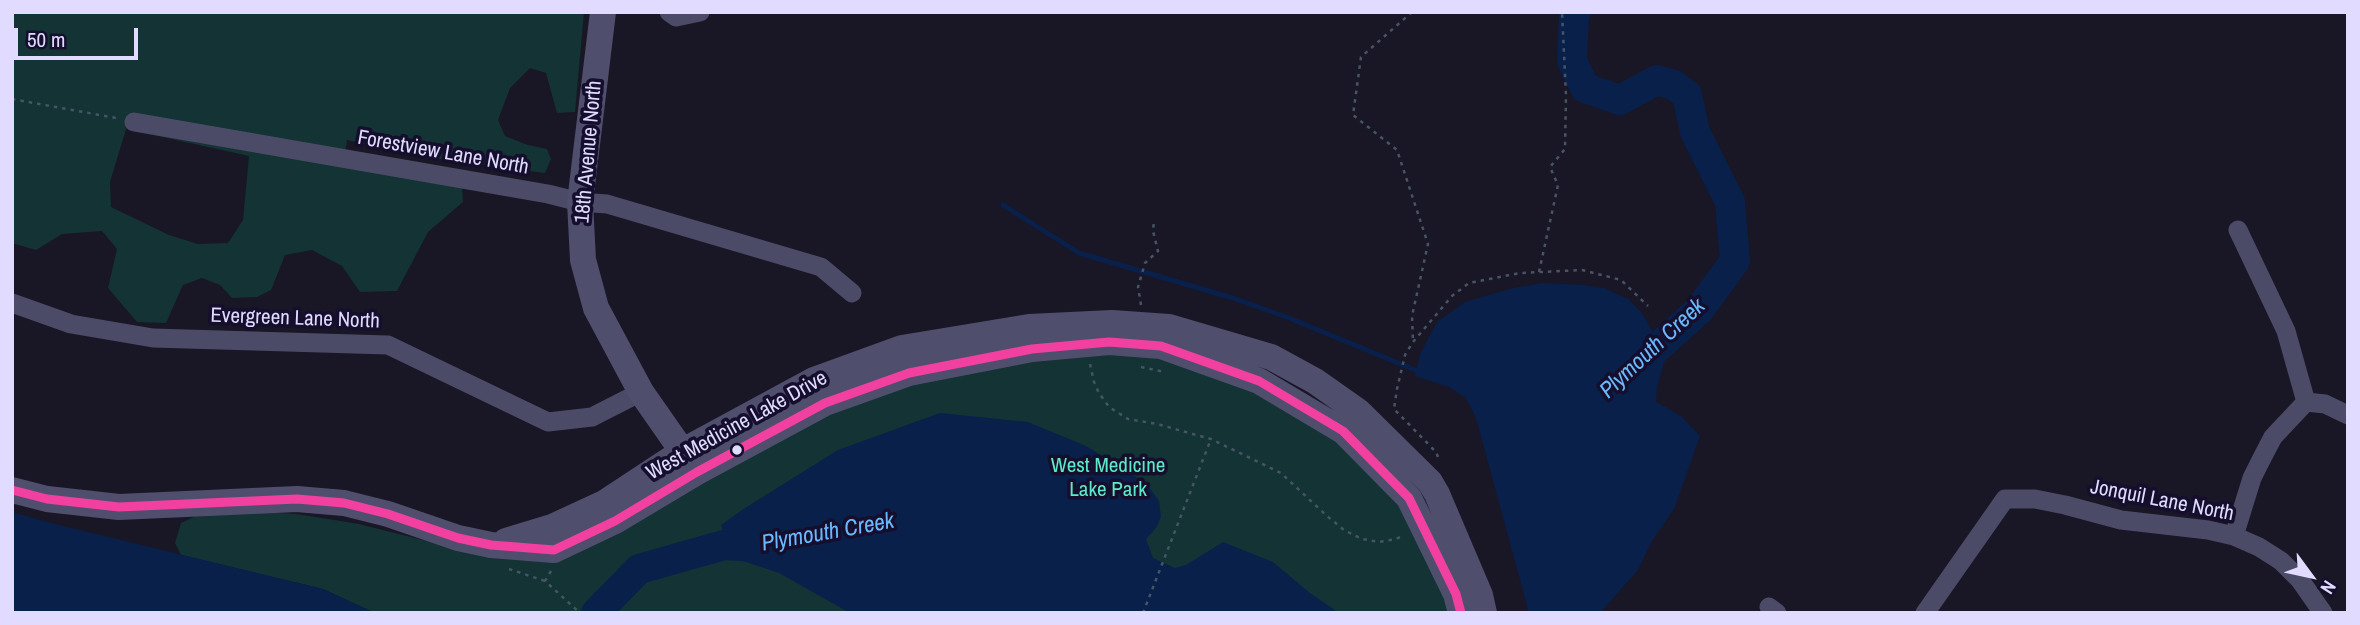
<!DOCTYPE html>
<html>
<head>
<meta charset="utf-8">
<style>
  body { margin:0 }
  #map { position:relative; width:2360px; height:625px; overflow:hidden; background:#191626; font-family:"Archivo Narrow",sans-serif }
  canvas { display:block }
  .frame { position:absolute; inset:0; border:14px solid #e0dbff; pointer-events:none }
  .north { position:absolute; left:2276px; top:541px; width:70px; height:70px; -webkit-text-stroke:5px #150f2d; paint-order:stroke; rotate:123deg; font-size:19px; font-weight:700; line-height:28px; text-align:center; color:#e0dbff }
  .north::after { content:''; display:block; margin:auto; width:24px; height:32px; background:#e0dbff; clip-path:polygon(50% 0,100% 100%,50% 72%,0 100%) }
  .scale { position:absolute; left:14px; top:28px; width:124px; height:32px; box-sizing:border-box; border:4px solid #e0dbff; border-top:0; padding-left:9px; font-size:21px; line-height:24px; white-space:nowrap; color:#e0dbff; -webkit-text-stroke:5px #150f2d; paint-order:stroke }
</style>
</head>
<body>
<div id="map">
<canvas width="2360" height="625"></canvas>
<div class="frame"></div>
<div class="north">N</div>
<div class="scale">50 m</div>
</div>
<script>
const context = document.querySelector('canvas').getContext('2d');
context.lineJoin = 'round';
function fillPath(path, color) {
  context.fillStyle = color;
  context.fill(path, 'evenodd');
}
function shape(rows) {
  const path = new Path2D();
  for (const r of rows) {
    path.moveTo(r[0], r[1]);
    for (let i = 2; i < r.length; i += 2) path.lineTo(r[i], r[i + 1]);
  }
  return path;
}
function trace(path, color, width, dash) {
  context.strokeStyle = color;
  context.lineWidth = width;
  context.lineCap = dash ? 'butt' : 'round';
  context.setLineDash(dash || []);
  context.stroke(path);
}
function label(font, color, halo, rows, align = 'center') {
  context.font = font + ' "Archivo Narrow",sans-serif';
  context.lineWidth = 7;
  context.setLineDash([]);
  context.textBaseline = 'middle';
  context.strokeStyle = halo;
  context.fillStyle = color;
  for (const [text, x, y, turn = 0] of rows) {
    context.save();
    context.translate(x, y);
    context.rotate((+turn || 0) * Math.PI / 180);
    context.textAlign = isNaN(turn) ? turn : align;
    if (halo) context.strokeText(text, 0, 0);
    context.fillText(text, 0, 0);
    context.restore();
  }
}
fillPath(shape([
  [12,12,584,12,575,112,557,113,546,73,530,68,510,88,498,120,505,136,528,145,547,149,551,159,545,173,444,160,347,140,343,165,462,186,463,202,428,232,397,291,360,292,342,266,312,250,285,255,271,290,257,297,232,298,220,285,202,278,183,285,166,323,137,322,108,288,117,249,102,231,62,234,36,250,12,243],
  [126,129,249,156,243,220,228,243,198,244,169,235,111,207,110,182],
  [1109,342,1259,381,1409,498,1461,613,375,613,323,589,181,555,175,543,181,523,204,512,244,511,297,514,359,524,491,557,825,403]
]), '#133335');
fillPath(shape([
  [1543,283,1583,285,1604,288,1628,299,1642,313,1652,331,1664,363,1657,386,1656,402,1681,416,1700,436,1674,509,1652,541,1638,570,1600,613,1527,613,1528,609,1476,418,1466,398,1449,387,1415,376,1420,354,1437,322,1465,302,1513,288],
  [940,413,1028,422,1086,446,1131,473,1149,487,1159,501,1161,517,1156,528,1146,539,1153,558,1175,568,1186,565,1223,542,1273,562,1310,593,1339,613,850,613,779,573,731,557,721,525,745,508,838,450],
  [12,512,51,523,323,589,375,613,12,613]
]), '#09204b');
trace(shape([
  [1003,205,1079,253,1233,298,1289,318,1420,372]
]), '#09204b', 5);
trace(shape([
  [1576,12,1574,15,1572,61,1585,88,1620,100,1657,80,1674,85,1687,95,1695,132,1730,202,1735,261,1699,310,1627,375],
  [596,613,639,569,724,545,756,547,766,545]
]), '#09204b', 30);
trace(shape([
  [1412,12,1361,57,1353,115,1397,150,1428,244,1412,316,1413,342],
  [12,99,116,118],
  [1539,272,1558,185,1550,167,1565,149,1566,95,1562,12],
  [1141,305,1138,287,1145,263,1158,251,1153,231,1154,221],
  [1090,364,1094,382,1099,393,1109,407,1128,419,1157,424,1211,439,1281,473,1327,516,1344,530,1362,539,1379,542,1396,539,1404,535],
  [1141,367,1165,372],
  [1438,457,1436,452,1394,409,1397,389,1405,355,1413,342,1452,296,1469,283,1520,273,1582,270,1621,280,1648,306],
  [509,569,545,581],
  [551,571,545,581,580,613],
  [1143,613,1211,439]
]), '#465566', 2.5, [3.5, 5]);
trace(shape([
  [669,12,676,17,700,12],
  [134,122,548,194,580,202,607,204,821,267,852,293],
  [2238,230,2286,331,2306,402,2325,404,2348,415],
  [12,303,71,324,153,338,388,345,548,422,592,417,641,392],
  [2234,536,2252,478,2261,460,2273,437,2306,402],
  [1769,607,1777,613],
  [1925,613,2005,499,2035,499,2065,505,2121,520,2208,530,2234,536,2259,547,2281,561,2300,580,2323,613]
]), '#4c4b67', 19);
trace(shape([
  [603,12,580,202,583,260,596,308,641,392,692,465],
  [12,490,47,499,119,507,297,499,344,503,388,514,458,538,491,545,554,550,615,521,697,472,825,403,909,373,1032,349,1109,342,1161,346,1259,381,1343,431,1409,498,1456,594,1461,613],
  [506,541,552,527,604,503,683,451,814,380,902,348,1029,327,1112,323,1169,327,1271,357,1315,381,1359,412,1430,482,1437,494,1480,595,1484,613]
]), '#504e6d', 26);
trace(shape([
  [12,490,47,499,119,507,297,499,344,503,388,514,458,538,491,545,554,550,615,521,697,472,825,403,909,373,1032,349,1109,342,1161,346,1259,381,1343,431,1409,498,1456,594,1461,613]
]), '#f240a1', 9);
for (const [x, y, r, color] of [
  [737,450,6,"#e0dbff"]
]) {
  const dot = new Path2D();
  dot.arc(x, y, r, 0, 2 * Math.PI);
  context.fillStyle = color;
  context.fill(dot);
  trace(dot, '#150f2d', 2.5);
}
label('21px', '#e0dbff', '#150f2d', [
  ["18th Avenue North",589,152,-85],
  ["Forestview Lane North",443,153,10],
  ["Evergreen Lane North",295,319,2],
  ["West Medicine Lake Drive",737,426,-29],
  ["Jonquil Lane North",2162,501,11]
]);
label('21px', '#5deac7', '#150f2d', [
  ["West Medicine",1108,466],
  ["Lake Park",1108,490]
]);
label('italic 23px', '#69b9ff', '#150f2d', [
  ["Plymouth Creek",1653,349,-43],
  ["Plymouth Creek",828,533,-10]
]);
</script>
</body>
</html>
